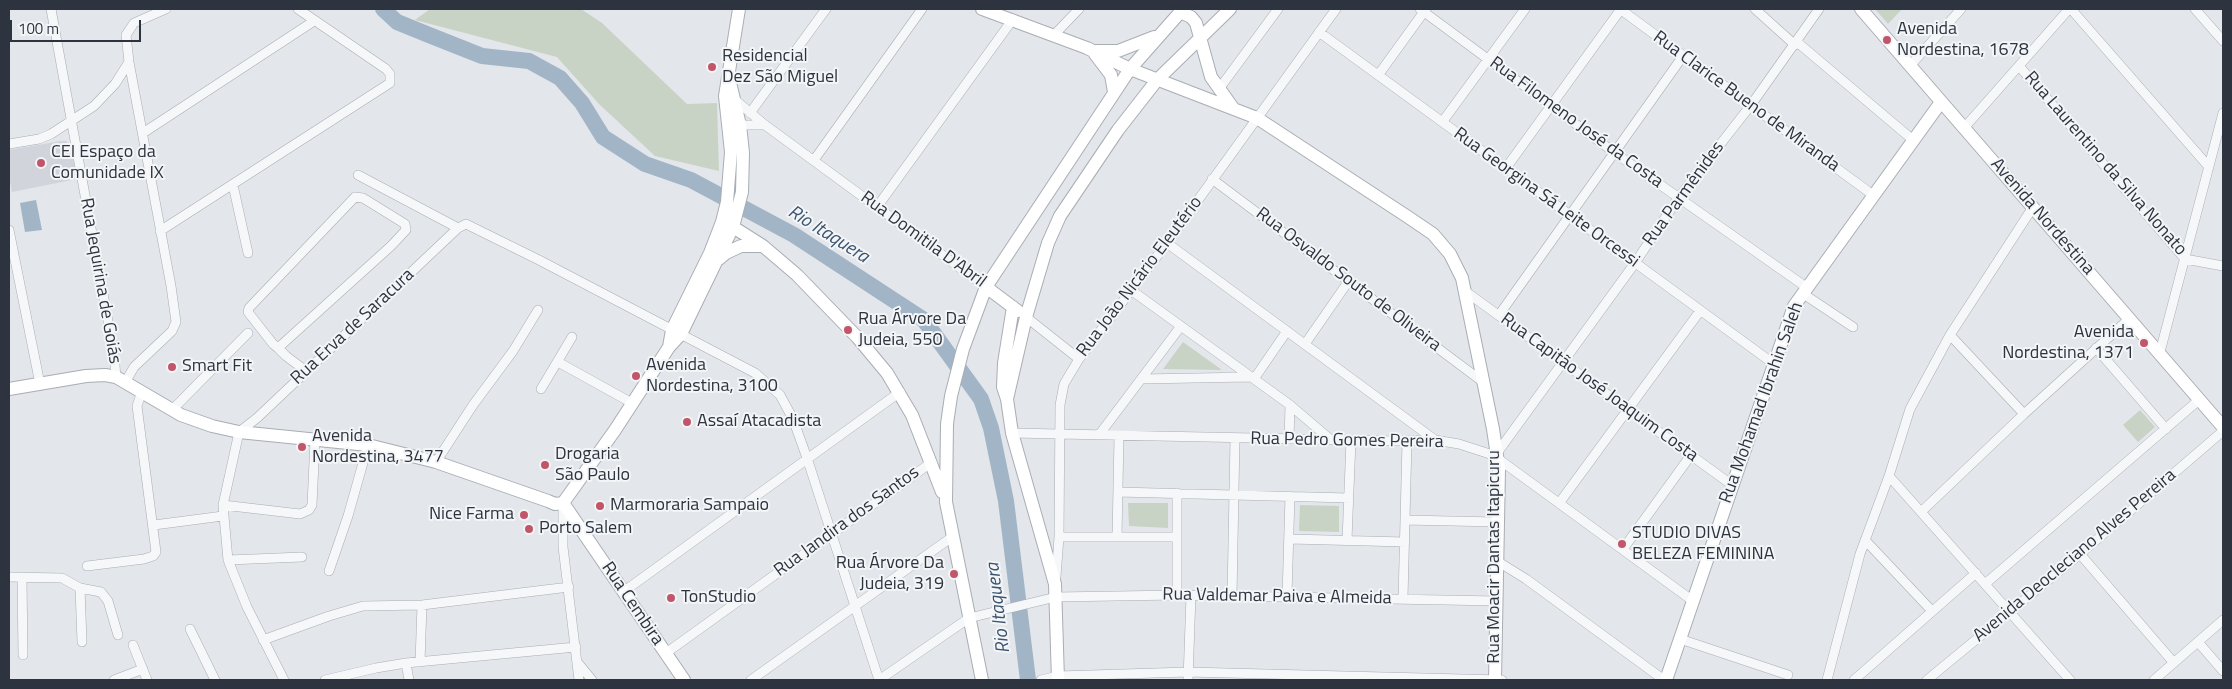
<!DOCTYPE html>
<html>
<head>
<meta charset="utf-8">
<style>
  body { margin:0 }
  #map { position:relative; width:2232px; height:689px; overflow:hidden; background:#e3e6ea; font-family:"Titillium Web",sans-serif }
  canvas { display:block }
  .frame { position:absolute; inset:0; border:10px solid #2d3440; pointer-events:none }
  .scale { position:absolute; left:10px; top:20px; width:131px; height:22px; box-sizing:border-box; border:2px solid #2d3440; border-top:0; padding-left:6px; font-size:15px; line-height:18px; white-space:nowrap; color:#2d3440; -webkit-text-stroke:4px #f3f5f7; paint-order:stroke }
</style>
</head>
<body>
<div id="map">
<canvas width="2232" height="689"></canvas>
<div class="frame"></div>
<div class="scale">100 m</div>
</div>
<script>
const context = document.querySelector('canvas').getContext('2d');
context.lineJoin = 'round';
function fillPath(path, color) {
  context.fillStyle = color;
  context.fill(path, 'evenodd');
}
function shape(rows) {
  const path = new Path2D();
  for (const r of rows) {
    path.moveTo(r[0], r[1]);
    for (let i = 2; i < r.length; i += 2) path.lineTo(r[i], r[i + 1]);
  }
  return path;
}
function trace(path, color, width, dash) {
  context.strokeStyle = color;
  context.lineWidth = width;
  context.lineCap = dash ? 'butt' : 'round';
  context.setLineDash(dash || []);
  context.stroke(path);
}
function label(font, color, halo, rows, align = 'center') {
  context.font = font + ' "Titillium Web",sans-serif';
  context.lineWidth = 4;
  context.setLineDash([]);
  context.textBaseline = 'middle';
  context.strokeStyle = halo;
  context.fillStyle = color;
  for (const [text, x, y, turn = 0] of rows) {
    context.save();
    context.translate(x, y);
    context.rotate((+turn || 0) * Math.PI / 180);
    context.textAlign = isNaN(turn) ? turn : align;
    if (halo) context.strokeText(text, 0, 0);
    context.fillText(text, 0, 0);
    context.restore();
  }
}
fillPath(shape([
  [61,141,66,141,70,145,77,179,12,192,9,176,9,150]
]), '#d1d5db');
fillPath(shape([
  [430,9,581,9,602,23,687,104,717,103,719,171,655,156,599,104,557,57,415,20],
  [1875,9,1902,9,1888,24],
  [1183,342,1222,370,1163,369],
  [2140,410,2155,427,2138,442,2123,425],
  [1128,503,1168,503,1168,528,1129,526],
  [1300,505,1339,506,1339,532,1299,531]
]), '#c9d3c5');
fillPath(shape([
  [36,200,42,230,25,232,20,203]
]), '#a2b5c6');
trace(shape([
  [383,9,397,22,429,35,482,56,529,61,560,78,582,103,603,137,645,164,691,180,794,235,924,320,981,399,991,428,1006,501,1028,680]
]), '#a2b5c6', 16);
const street = shape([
  [51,9,114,354,116,377],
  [1420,9,1615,153,1806,287],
  [1620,9,1873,195],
  [1755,9,1795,45],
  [2071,9,2209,167],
  [2195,9,2223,41],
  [1319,32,1774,364],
  [1054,35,1079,9],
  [1797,42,1913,140],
  [1910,66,1961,9],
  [2019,66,2185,259,2223,266],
  [1379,74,1426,9],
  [1219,89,1278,9],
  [734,99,765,125,986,287],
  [750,113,826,9],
  [1443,121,1525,9],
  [735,125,765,125],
  [1964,128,2069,9],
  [143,133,314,21],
  [9,144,39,139,51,134,94,106,115,84,129,62],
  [814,160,922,9],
  [1506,168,1621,9],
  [358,175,458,228],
  [1212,179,1483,382],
  [233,185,248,253],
  [877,207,1013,19],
  [9,230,40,384],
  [160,231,390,83,390,74,386,69,298,9],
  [1167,243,1435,440],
  [1131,290,1290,405,1331,440],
  [1465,291,1732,485],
  [1802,293,1853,327],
  [1499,315,1683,56],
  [1026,317,1079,359],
  [1950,335,2024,414],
  [1305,344,1348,282],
  [278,348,391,246,406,230,405,224,363,198,355,197,249,308,248,312,273,344,278,348,286,356,306,371],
  [2096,348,2166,429],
  [2160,352,2223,113],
  [558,362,632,403],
  [1141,379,1250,377],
  [1254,379,1287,331],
  [126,381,134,367,172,331,176,322,171,286,129,62,126,35,134,23,166,9],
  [541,389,572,337],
  [172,410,248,333],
  [1012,433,1398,441,1435,440,1459,444,1493,455,1693,601],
  [1099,435,1181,326],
  [1289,439,1290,405],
  [1497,453,1635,263,1679,197,1751,105,1819,9],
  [436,462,473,405,513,351,538,310],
  [1889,476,2070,680],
  [1118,492,1349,498],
  [1177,493,1177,595],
  [1560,502,1700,311],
  [563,503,563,547,579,680],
  [223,505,300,514,309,510,312,505,315,440],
  [1922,511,2024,414,2130,318],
  [1405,520,1498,522],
  [154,525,223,516],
  [1059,537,1177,537],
  [1117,537,1119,436],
  [1290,539,1405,542],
  [1347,540,1351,440],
  [1865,540,1932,611],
  [1623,549,1691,455],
  [2080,554,2174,663],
  [228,560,302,557],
  [1497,561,1526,579,1664,680],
  [87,566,144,559,153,556,156,552,137,406,142,391],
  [329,571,348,516,368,445],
  [9,577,62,578,80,588,101,592,108,601,118,635],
  [22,577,23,655],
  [1056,577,1059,537,1060,405,1064,384,1079,359,1167,243,1336,9],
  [1985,584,2200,399],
  [80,588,82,642],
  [623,592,900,392],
  [1232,596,1235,438],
  [1287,596,1290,496],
  [1403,599,1407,441],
  [190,629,215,680],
  [1680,639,1788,675],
  [263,640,329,616,363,606,422,605,569,587],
  [2198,642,2223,671],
  [133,645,147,680],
  [666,653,932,462],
  [420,662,422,605],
  [406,663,409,680],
  [578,663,592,680],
  [114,680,143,669],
  [284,680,247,607,228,560,223,505,239,432,257,418,458,228,466,224,539,260,755,373,780,395,793,419,807,458,879,680],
  [325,680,376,668,406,663,576,647],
  [751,680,952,537],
  [879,680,969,618,1056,597,1177,595,1497,601],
  [1041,680,1058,676,1188,672,1502,680],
  [1188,680,1191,595],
  [1827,680,1860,554,1889,476,1910,409,1950,335,2033,207],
  [1854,680,1976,573],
  [1927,680,2080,554,2223,431],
  [2154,680,2223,620]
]);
const secondary = shape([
  [982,9,1087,48,1130,69,1257,118,1408,217,1433,234,1450,254,1462,278,1493,429,1499,469,1495,680],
  [1861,9,2223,427],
  [1180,12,1191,17,1196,23,1211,77,1233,108],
  [1097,51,1118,51,1154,37],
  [1095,54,1111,75,1114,92],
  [724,216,733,227,763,246,797,275,857,337,887,373,912,415,942,492],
  [719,259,726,253,741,246,763,246],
  [986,287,1018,311],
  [1013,307,1004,363,1003,387,1007,399,1012,433,1055,584,1058,680],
  [669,347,672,330,710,253,722,222,727,202,731,152,725,96,739,9],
  [9,389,86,376,105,375,116,377,181,415,212,426,239,432,368,445,436,462,548,501,555,504,563,503,615,430,669,347,681,334,733,227,742,192,743,153,740,125,729,78],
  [1007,399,1026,317,1048,243,1060,216,1118,130,1157,80,1230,9],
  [563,503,684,680],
  [982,680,946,502,947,424,951,396,963,349,986,287,1130,69,1183,9],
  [1666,680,1794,306,1941,102]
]);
trace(street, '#a9adb4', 10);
trace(secondary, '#a9adb4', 14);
trace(street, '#f5f7f8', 9);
trace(secondary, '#fff', 12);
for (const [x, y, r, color] of [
  [1887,40,5,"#c1566a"],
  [712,67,5,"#c1566a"],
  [41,163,5,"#c1566a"],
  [848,330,5,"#c1566a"],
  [2144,343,5,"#c1566a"],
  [172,367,5,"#c1566a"],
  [636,376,5,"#c1566a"],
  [687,422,5,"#c1566a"],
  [302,447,5,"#c1566a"],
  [545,465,5,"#c1566a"],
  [600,506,5,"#c1566a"],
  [524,515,5,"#c1566a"],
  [529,529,5,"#c1566a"],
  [1622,544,5,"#c1566a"],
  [954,574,5,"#c1566a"],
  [671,598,5,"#c1566a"]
]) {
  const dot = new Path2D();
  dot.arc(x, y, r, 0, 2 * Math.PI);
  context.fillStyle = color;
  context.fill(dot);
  trace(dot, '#f3f5f7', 2);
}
label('18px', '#2d3440', '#f3f5f7', [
  ["Avenida",1897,30],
  ["Nordestina, 1678",1897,51],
  ["Residencial",722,57],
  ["Dez São Miguel",722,78],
  ["CEI Espaço da",51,153],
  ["Comunidade IX",51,174],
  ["Rua Árvore Da",858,320],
  ["Judeia, 550",858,341],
  ["Avenida",2134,333,"right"],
  ["Nordestina, 1371",2134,354,"right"],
  ["Avenida",646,366],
  ["Nordestina, 3100",646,387],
  ["Smart Fit",182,367],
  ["Assaí Atacadista",697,422],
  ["Avenida",312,437],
  ["Nordestina, 3477",312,458],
  ["Drogaria",555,455],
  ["São Paulo",555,476],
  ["Marmoraria Sampaio",610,506],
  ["Nice Farma",514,515,"right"],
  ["Porto Salem",539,529],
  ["STUDIO DIVAS",1632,534],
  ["BELEZA FEMININA",1632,555],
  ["Rua Árvore Da",944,564,"right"],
  ["Judeia, 319",944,585,"right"],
  ["TonStudio",681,598]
], 'left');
label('18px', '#2d3440', '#f3f5f7', [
  ["Rua Clarice Bueno de Miranda",1746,102,36],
  ["Rua Filomeno José da Costa",1576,123,36],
  ["Rua Laurentino da Silva Nonato",2105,164,49],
  ["Rua Parmênides",1684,194,-54],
  ["Rua Georgina Sá Leite Orcessi",1546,198,36],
  ["Avenida Nordestina",2042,217,49],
  ["Rua Domitila D'Abril",923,240,36],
  ["Rua João Nicário Eleutério",1140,277,-53],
  ["Rua Osvaldo Souto de Oliveira",1348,280,37],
  ["Rua Jequirina de Goiás",100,281,80],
  ["Rua Erva de Saracura",353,327,-43],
  ["Rua Capitão José Joaquim Costa",1599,388,36],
  ["Rua Mohamad Ibrahin Saleh",1762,403,-70],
  ["Rua Pedro Gomes Pereira",1347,441,1],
  ["Rua Jandira dos Santos",847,522,-36],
  ["Avenida Deocleciano Alves Pereira",2075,556,-40],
  ["Rua Moacir Dantas Itapicuru",1495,557,-90],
  ["Rua Valdemar Paiva e Almeida",1277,597,1],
  ["Rua Cembira",632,604,56]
]);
label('italic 19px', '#3b5470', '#f3f5f7', [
  ["Rio Itaquera",828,235,32],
  ["Rio Itaquera",999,608,-97]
]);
</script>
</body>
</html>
